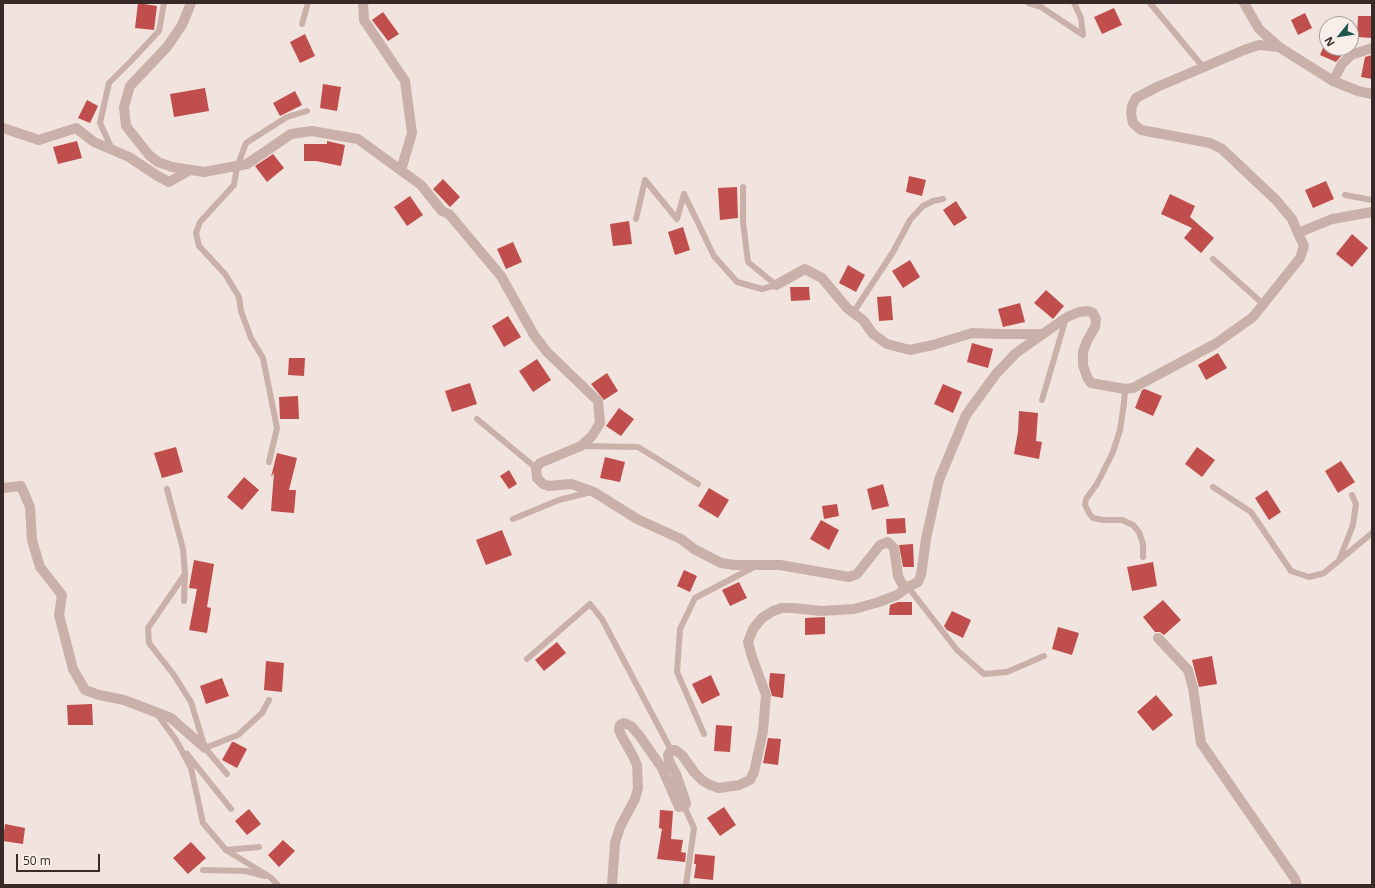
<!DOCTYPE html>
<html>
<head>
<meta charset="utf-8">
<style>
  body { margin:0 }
  #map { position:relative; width:1375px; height:888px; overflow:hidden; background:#f1e3dd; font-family:"Open Sans",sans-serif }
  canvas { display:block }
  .frame { position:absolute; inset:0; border:4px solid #372a29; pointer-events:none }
  .north { position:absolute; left:1319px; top:16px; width:40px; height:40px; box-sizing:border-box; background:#f9efea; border:1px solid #aba09d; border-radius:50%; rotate:240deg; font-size:11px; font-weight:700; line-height:16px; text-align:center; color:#372a29 }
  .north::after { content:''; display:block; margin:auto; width:14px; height:18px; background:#20564e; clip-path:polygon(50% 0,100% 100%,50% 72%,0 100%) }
  .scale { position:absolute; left:16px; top:854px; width:84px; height:18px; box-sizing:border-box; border:2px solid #372a29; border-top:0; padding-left:5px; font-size:12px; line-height:14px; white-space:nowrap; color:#372a29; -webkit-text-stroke:3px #f9efea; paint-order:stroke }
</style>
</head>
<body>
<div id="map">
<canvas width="1375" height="888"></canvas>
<div class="frame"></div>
<div class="north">N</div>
<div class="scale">50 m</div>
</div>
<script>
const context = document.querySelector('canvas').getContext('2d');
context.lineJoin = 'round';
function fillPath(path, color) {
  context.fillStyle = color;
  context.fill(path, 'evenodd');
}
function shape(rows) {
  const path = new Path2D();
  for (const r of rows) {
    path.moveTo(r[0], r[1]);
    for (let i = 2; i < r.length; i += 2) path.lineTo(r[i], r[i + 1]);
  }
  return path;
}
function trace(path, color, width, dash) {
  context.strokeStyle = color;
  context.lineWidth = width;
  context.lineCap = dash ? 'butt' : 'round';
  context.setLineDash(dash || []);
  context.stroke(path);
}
fillPath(shape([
  [138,3,157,6,154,30,135,28],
  [1114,8,1122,25,1102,34,1094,17],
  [383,12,399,34,388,41,372,20],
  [1305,13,1312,28,1298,35,1291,20],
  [1358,16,1372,16,1372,38,1357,37],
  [305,34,315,56,300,63,290,42],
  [1323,48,1344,48,1341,56,1336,62,1320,55],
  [1372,55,1372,79,1361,77,1365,57],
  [323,84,341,87,337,111,320,108],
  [205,88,209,111,174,117,170,94],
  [295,91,302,105,280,116,273,103],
  [87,100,98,106,90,123,78,118],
  [77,141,82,158,58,164,53,147],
  [327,141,345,145,341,166,316,161,304,161,304,144,327,144],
  [273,154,284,168,267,182,255,166],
  [909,176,926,180,922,196,906,192],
  [443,179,460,197,450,207,433,189],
  [1326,181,1334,199,1313,208,1305,190],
  [737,187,738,218,720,220,718,188],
  [1170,194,1195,206,1190,217,1214,238,1201,253,1184,238,1192,228,1161,214],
  [410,196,423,215,407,226,394,207],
  [956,201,967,218,954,226,943,210],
  [629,221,632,244,613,246,610,224],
  [683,227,690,250,675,255,668,232],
  [1352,234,1368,248,1352,267,1336,254],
  [513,242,522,262,506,269,497,249],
  [910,260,920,277,903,288,892,271],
  [848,265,865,275,856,292,839,283],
  [790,287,809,287,810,300,791,301],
  [1046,290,1064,306,1053,319,1034,303],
  [891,296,893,320,879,321,877,297],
  [1020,303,1025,322,1003,327,998,309],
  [508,316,521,337,504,347,492,326],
  [972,343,993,349,988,368,967,362],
  [1218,353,1227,368,1206,380,1198,365],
  [289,358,305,358,304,376,288,375],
  [537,359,551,380,533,392,519,371],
  [607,373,618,391,604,400,591,384],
  [470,383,477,404,452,412,445,391],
  [943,384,962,392,953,413,934,404],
  [1145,389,1162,396,1153,416,1135,408,1142,390],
  [298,396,299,419,280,419,279,397],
  [619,408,634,419,621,436,606,426],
  [1019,411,1038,413,1036,441,1042,442,1039,459,1014,454,1018,432],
  [176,447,183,472,162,478,154,453],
  [1197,447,1215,460,1202,477,1185,464],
  [277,453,297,458,289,490,296,490,294,513,271,511,274,473,271,477],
  [605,457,625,462,620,482,600,478],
  [1341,461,1355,482,1338,493,1325,471],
  [509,470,517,484,509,489,500,476],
  [244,477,259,490,242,510,227,497],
  [883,484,889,506,872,510,867,489],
  [709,488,729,500,718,518,698,506],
  [1267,490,1281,512,1269,520,1255,498],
  [837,504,839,516,824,519,822,506],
  [905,518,906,533,887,534,886,519],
  [821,520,839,530,829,550,810,539],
  [502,530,512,555,486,565,476,540],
  [913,544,914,567,903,567,899,545],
  [194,560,214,564,207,607,211,608,207,633,189,630,197,589,189,588],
  [1153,562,1157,586,1132,591,1127,567],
  [684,570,697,576,690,592,677,586],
  [739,582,747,598,730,606,722,590],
  [1163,600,1181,620,1164,635,1160,632,1155,632,1143,617],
  [898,602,912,602,912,615,889,615,890,605],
  [952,611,971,620,963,638,947,630,944,626],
  [825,617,825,634,805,635,805,618],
  [1058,627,1079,633,1072,655,1052,649],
  [557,642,566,653,544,671,535,660],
  [1212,656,1217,684,1199,687,1192,660],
  [266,661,284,663,282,692,264,690],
  [770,673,785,674,783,698,772,696,769,685],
  [711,675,720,695,702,704,692,684],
  [222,678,229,696,206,704,200,686],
  [1156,695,1173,715,1153,731,1137,712],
  [92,704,93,725,68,725,67,705],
  [716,725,732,726,730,752,714,751],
  [768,738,781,739,778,765,763,763],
  [232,742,234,742,247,749,237,768,222,760],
  [724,807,736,825,720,836,707,818],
  [249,809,261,824,247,835,235,821],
  [660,810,673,811,671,839,683,840,681,852,686,853,685,862,657,859,662,829,659,828],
  [5,824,25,828,23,844,3,841],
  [283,840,295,851,279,867,268,855],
  [191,842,206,858,188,874,173,858],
  [695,854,715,856,713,880,694,878,696,864,694,864]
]), '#c04e4c');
trace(shape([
  [1028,3,1041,7,1083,35,1081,18,1074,3],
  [1150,3,1203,67],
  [302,24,308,3],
  [112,149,100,123,109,83,132,60,159,31,164,3],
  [743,187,743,222,748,262,776,285],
  [1345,195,1372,200],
  [636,219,645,180,677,219,684,194,714,256,737,282,762,289,776,285],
  [1213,259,1263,304],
  [853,313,893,252,910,220,923,206,933,201,943,199],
  [1125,389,1124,403,1120,430,1113,452,1097,484,1086,499,1085,505,1089,513,1093,518,1103,520,1122,520,1133,525,1139,532,1143,544,1143,557],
  [1042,400,1066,318],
  [477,419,536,468],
  [581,446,638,447,698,484],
  [269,462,277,428,263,358,251,338,241,311,239,297,225,274,199,246,196,233,200,222,234,185,237,167,246,143,287,117,307,111],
  [1213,487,1251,512,1291,571,1309,577,1324,573,1372,533],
  [167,489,183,549,185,574,148,628,149,643,174,675,191,702,205,748,227,774],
  [513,519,559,500,591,492],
  [1340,558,1353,525,1356,504,1352,495],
  [908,587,957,650,984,674,1007,672,1044,656],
  [184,601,185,574],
  [527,659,590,604,602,619,671,750],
  [157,714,176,740,191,768,203,823,226,850,270,877,278,885],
  [704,734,677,672,680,629,695,598,754,567],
  [205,748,238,735,262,713,269,700],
  [187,754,231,809],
  [684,806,694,828,686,885],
  [226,850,259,847],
  [203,870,246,871,265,876]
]), '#c9b1aa', 6);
trace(shape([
  [363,3,364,20,405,81,412,133,401,170],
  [1244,3,1259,29,1279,47],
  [1333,81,1342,64,1351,55,1372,48],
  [3,128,39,140,76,128,94,142,129,157,156,175,169,182,190,170],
  [1298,233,1332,219,1372,212],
  [776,285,805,269,822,278,847,308,863,320,873,334,887,344,910,350,933,345,972,333,999,334,1041,334],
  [3,488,21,486,30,507,32,540,40,567,62,595,59,615,73,669,85,690,99,695,124,700,171,718,205,748],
  [1158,638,1188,670,1193,688,1201,743,1295,879,1297,885],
  [612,885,615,843,620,827,635,799,638,788,637,765,633,756,621,735,619,730,620,725,624,723,631,726,639,735,662,768,679,807,684,806,686,804,685,800,676,774,669,761,668,755,671,750,675,750,682,755,694,772,703,781,710,785,719,788,739,785,750,780,754,772,763,731,766,695,752,657,748,642,753,629,762,618,773,611,782,608,793,608,821,611,854,609,879,602,897,595,908,587]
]), '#c9b1aa', 10);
trace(shape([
  [191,3,182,25,167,47,130,86,124,107,126,126,149,155,158,162,172,167,204,172,247,164,291,134,312,131,358,139,421,185,442,211,449,214,501,276,534,335,547,352,598,401,600,423,592,436,581,446,540,463,536,468,537,478,543,484,549,486,571,484,594,492,637,519,681,539,694,549,721,563,734,565,780,565,849,577,857,574,880,545,888,542,894,548,898,576,902,584,908,587,918,582,921,575,926,539,939,480,966,415,996,374,1016,353,1067,317,1079,312,1088,311,1093,313,1096,319,1095,327,1087,341,1083,352,1083,365,1087,377,1091,383,1125,389,1133,388,1215,344,1253,317,1300,258,1304,246,1298,233,1292,219,1276,200,1222,149,1210,143,1141,130,1133,123,1131,114,1132,106,1136,98,1157,87,1244,50,1259,45,1279,47,1333,81,1358,91,1372,94]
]), '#c9b1aa', 10);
</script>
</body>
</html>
